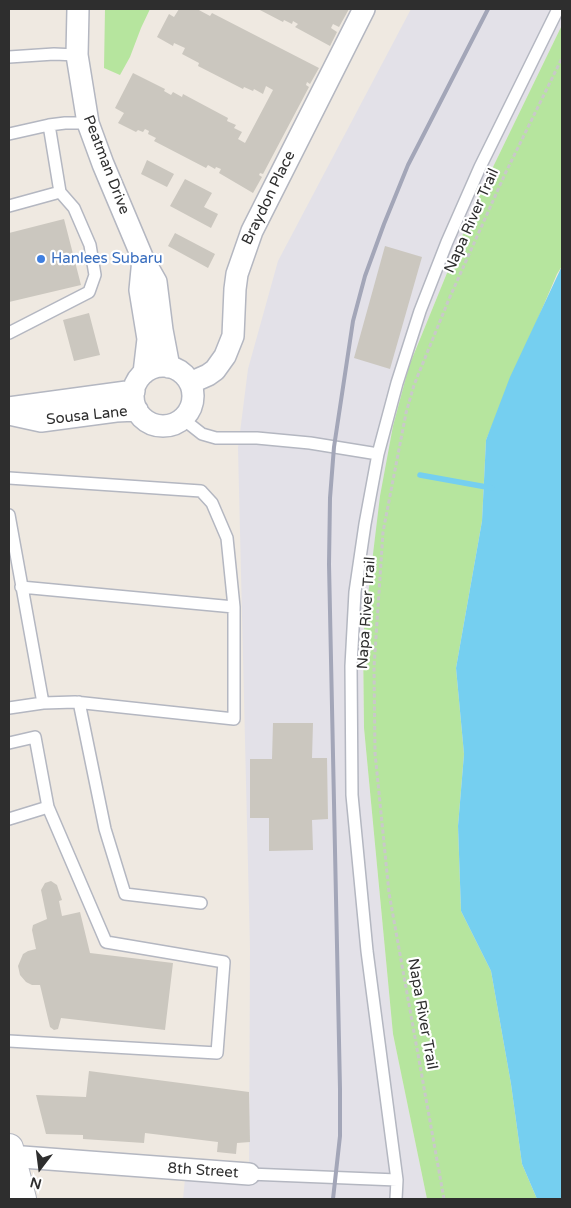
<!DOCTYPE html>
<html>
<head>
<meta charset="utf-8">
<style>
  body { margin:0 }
  #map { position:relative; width:571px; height:1208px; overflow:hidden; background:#efe9e1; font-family:"Varela Round",sans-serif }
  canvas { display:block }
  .frame { position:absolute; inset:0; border:10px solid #2e2e2e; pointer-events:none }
  .north { position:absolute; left:15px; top:1143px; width:50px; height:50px; -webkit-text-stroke:4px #fff; paint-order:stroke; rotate:195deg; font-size:14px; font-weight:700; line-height:20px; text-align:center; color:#2e2e2e }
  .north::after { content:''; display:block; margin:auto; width:18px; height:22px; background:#2e2e2e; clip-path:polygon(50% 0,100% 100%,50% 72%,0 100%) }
</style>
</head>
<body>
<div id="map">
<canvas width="571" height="1208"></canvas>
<div class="frame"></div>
<div class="north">N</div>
</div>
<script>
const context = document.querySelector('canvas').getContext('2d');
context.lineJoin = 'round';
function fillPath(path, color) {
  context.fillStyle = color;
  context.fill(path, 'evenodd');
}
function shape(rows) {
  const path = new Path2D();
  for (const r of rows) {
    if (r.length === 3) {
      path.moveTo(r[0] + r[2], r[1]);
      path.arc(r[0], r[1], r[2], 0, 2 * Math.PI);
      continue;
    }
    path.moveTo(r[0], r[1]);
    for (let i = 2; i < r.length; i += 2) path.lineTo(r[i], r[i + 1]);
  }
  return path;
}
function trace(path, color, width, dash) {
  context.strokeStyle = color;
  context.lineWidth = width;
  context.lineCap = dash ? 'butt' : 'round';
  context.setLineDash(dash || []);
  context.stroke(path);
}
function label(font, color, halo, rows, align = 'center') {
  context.font = font + ' "Varela Round",sans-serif';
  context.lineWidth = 4.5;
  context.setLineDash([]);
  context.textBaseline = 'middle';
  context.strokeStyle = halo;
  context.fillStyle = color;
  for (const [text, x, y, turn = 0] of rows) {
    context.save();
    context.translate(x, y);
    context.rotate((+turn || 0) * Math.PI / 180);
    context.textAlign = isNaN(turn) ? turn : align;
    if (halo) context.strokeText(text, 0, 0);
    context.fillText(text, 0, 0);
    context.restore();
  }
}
fillPath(shape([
  [411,9,562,9,562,25,476,202,409,366,363,637,364,728,393,1034,427,1199,183,1199,186,1169,249,1174,250,949,238,448,248,369,278,261]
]), '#e3e1e8');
fillPath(shape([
  [105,9,150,9,141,28,130,57,120,75,104,68],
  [562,25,562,266,557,274,486,440,482,521,456,668,464,754,458,826,461,911,491,971,511,1084,522,1164,537,1199,427,1199,393,1034,364,728,363,637,380,496,393,426,409,366,476,202]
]), '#b6e59e');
fillPath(shape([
  [562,266,562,1199,537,1199,522,1164,511,1084,491,971,461,911,458,826,464,754,456,668,482,521,486,440,510,377]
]), '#75cff0');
trace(shape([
  [420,475,492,488]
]), '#75cff0', 5.5);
fillPath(shape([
  [179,9,197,9,210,16,212,13,319,68,310,84,307,82,306,85,309,87,263,174,260,173,259,175,262,177,253,193,219,173,221,169,216,167,215,169,208,165,206,168,154,141,156,138,148,134,149,131,145,129,143,132,138,130,136,132,118,123,124,113,115,108,133,73,165,89,164,91,171,95,173,92,182,97,183,94,228,118,227,121,236,125,234,128,242,132,238,139,245,143,273,90,266,86,263,94,254,89,253,91,244,87,243,89,198,66,199,63,182,54,185,48,174,43,173,46,157,37,169,14,174,17],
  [258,9,349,9,339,27,333,24,331,28,337,32,330,46,295,27,298,24,293,21,292,24,284,20,283,22],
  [147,160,174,174,167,187,141,174],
  [185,179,212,193,204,207,218,214,211,228,170,206],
  [64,219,81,285,9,302,9,233],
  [175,233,215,254,208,268,168,246],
  [385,246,422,257,390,369,354,358],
  [89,313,100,355,74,361,63,320],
  [273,723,313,723,312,758,327,758,328,819,312,820,313,850,269,851,269,818,250,818,250,759,272,759],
  [51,881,57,885,62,900,59,901,62,916,80,912,90,953,173,963,165,1030,61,1018,58,1029,54,1030,50,1027,40,985,32,985,26,982,20,975,18,966,23,954,28,951,36,949,32,930,33,925,47,919,41,890,45,883],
  [89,1071,249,1092,250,1142,237,1143,236,1154,217,1152,218,1142,145,1133,144,1143,83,1139,83,1135,46,1134,36,1095,86,1097]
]), '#cbc7bf');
const lane = shape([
  [9,57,54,54,77,55],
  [9,134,49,125],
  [60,192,49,125,65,123,88,123],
  [9,206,60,192,74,208,90,245,95,275,89,292,9,333],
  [183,419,202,434,216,438,257,438,310,443,378,454],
  [9,478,201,491,212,503,227,538,234,607,234,719,75,702,43,703,9,708],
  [9,515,43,703],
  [21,587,234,607],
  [79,702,105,829,125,894,201,903],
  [9,743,35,737,48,807],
  [9,819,48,807,106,942,224,962,217,1053,9,1041],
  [249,1174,397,1180],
  [396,1199,397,1180,367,951,352,795,351,666,355,592,365,524,378,454,397,383,420,311,447,242,480,167,558,9]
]);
const street = shape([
  [78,9,77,55,88,123,103,164,143,259],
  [163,396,30],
  [144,373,148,339,140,290,143,259,156,282,162,330,169,367],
  [190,383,208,375,215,370,225,356,233,336,235,289,237,274,252,231,364,9],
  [9,408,134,391],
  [9,414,41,421,116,411,137,410],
  [9,1156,249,1174]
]);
const secondary = shape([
  [9,1148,22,1199]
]);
trace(lane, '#b4b7c1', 14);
trace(street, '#b4b7c1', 24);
trace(secondary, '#b4b7c1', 30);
trace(shape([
  [444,1199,389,893,375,753,374,667,383,532,406,413,414,385,449,299,505,174,562,58]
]), '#c9c9c9', 3, [4, 2.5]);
trace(lane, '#fff', 11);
trace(street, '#fff', 21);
trace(secondary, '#fff', 28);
trace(shape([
  [333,1199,340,1136,340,1089,329,564,330,498,334,447,353,321,365,276,384,224,408,165,488,9]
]), '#a3a6b8', 4);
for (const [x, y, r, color] of [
  [41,259,5,"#3f7fe0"]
]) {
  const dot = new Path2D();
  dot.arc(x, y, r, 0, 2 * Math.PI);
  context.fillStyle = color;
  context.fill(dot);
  trace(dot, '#fff', 2);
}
label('15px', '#2e2e2e', '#fff', [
  ["Peatman Drive",106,165,69],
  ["Braydon Place",269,198,-64],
  ["Napa River Trail",472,221,-66],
  ["Sousa Lane",87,416,-6],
  ["Napa River Trail",367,613,-86],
  ["Napa River Trail",422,1014,80],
  ["8th Street",203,1171,4]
]);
label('15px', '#366cbe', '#fff', [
  ["Hanlees Subaru",51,259]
], 'left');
</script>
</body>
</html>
